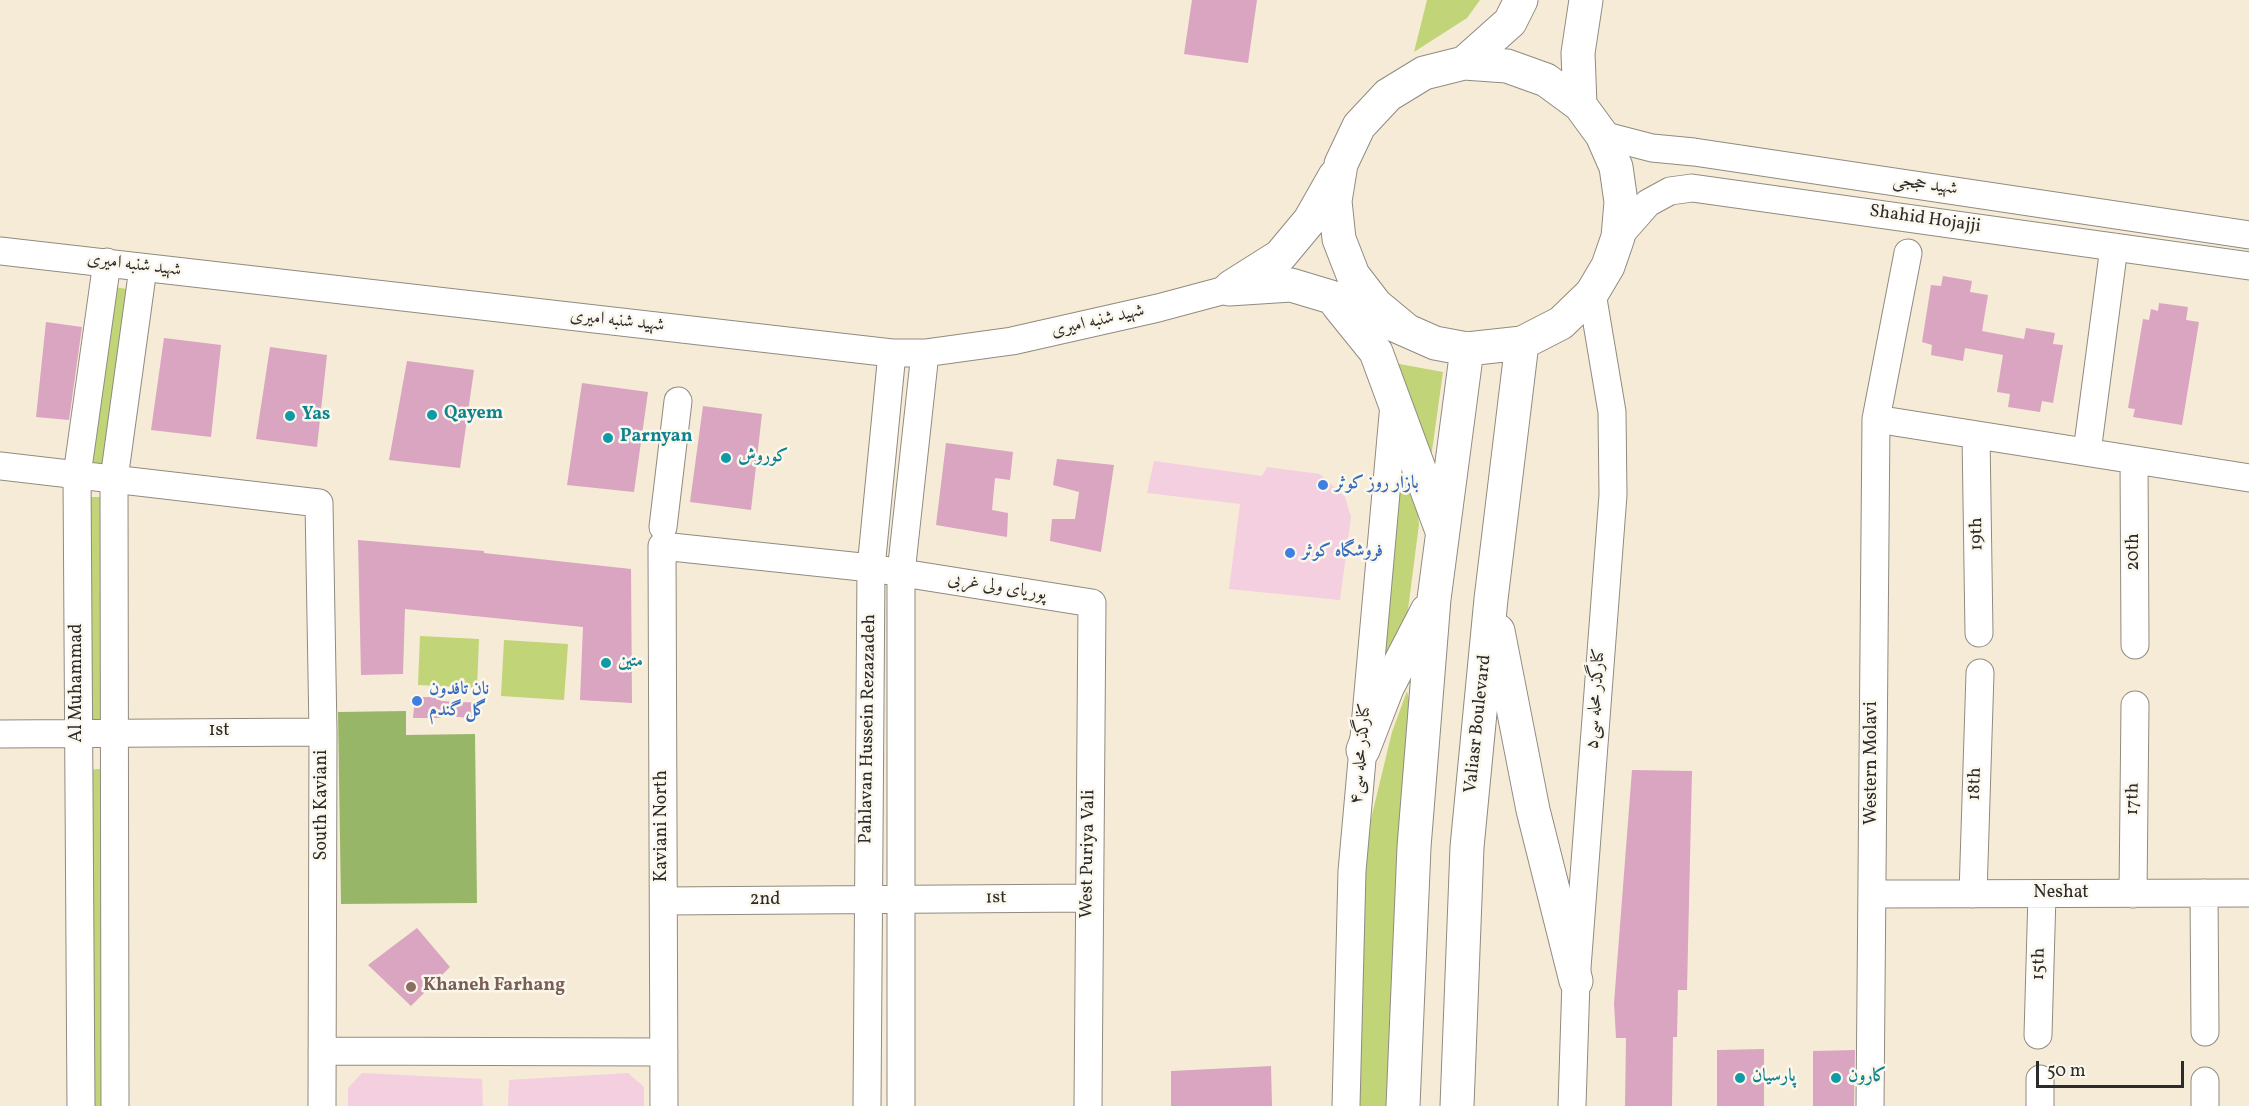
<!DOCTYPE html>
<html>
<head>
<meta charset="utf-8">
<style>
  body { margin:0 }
  #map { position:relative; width:2249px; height:1106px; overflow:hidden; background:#f6ebd6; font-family:Vollkorn,serif }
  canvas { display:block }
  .scale { position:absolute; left:2036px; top:1061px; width:148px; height:27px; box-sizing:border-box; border:3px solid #2b2b2b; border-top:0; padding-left:8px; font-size:18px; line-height:21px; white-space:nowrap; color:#2b2b2b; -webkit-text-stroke:4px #fbf7ec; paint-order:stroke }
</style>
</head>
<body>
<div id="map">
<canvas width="2249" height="1106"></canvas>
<div class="scale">50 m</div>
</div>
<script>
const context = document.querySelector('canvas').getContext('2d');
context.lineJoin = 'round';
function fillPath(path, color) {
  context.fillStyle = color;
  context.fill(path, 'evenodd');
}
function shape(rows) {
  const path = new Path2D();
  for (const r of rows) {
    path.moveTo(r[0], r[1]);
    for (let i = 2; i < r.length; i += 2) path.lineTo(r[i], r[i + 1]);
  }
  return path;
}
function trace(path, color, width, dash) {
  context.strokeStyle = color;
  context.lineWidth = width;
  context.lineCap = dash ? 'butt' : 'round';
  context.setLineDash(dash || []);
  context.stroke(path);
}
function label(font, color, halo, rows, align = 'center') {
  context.font = font + ' Vollkorn,Amiri,serif';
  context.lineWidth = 5;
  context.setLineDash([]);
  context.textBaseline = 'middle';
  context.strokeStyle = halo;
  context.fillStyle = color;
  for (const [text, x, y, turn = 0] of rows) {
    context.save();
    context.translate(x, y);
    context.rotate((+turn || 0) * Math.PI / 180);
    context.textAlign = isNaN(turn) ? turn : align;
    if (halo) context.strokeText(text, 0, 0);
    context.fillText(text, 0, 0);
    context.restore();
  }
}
fillPath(shape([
  [1154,461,1262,476,1267,467,1320,474,1345,497,1351,517,1340,600,1229,589,1240,504,1147,493],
  [362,1073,482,1079,483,1106,348,1106,348,1088],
  [628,1073,644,1087,644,1106,508,1106,509,1080]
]), '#f3cfdf');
fillPath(shape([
  [1427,0,1480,0,1467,18,1414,52],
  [114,287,133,290,106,468,88,465],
  [1394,363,1443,372,1430,465],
  [1400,469,1415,487,1419,524,1405,633,1381,707],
  [87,497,107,497,101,719,85,719],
  [420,636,479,639,477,688,418,685],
  [504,640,568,644,564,700,501,696],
  [1407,691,1411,709,1390,1106,1355,1106,1364,848,1392,732],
  [108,768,108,1106,89,1106,89,770]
]), '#c1d477');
fillPath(shape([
  [406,711,406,735,475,734,477,903,341,904,338,712]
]), '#98b668');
fillPath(shape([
  [1192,0,1257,0,1248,63,1184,54],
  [1943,276,1972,281,1970,292,1988,295,1982,331,2024,339,2026,328,2055,333,2053,344,2063,345,2053,403,2042,401,2040,412,2008,407,2010,394,1997,392,2003,355,1965,348,1963,361,1931,355,1932,345,1922,342,1931,285,1941,286],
  [2159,303,2188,307,2186,320,2199,322,2182,425,2133,417,2135,409,2128,408,2143,319,2149,320,2151,309,2158,311],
  [46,322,82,327,69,420,36,417],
  [164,338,221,345,211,437,151,430],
  [270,347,327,355,317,447,256,439],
  [407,361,474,370,460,468,389,460],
  [582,383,648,392,634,492,567,485],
  [703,406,762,414,751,510,690,502],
  [946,443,1013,452,1010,480,995,478,992,510,1008,513,1007,537,936,525],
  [1057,459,1114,465,1101,552,1050,541,1052,519,1075,519,1079,492,1053,485],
  [358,540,484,551,484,553,631,569,632,703,580,700,583,627,405,609,403,674,361,675],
  [415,697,441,697,441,701,482,703,478,719,441,715,441,718,413,718],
  [1632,770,1692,771,1687,990,1678,990,1677,1037,1673,1037,1672,1106,1625,1106,1626,1038,1616,1038,1614,1003],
  [417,928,450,967,411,1006,368,965],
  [1764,1049,1764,1106,1717,1106,1717,1050],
  [1855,1050,1854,1106,1813,1106,1813,1051],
  [1271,1066,1272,1106,1171,1106,1171,1071]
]), '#d9a5c1');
const minor = shape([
  [1602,135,1652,148,1694,152,2249,235],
  [1618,237,1648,203,1670,191,1692,188,2249,266],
  [0,251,892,353,925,353,1012,341,1158,308,1229,289],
  [1876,419,2249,478],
  [1976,435,1979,633],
  [2087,452,2114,247],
  [2134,460,2135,645],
  [0,466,319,503,323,732,322,1106],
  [663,527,678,401],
  [0,734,323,732],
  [2204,893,2205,1032],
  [1873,894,2249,893],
  [1973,894,1980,673],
  [2133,894,2135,705],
  [664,901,1089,898],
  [2038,1035,2042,894],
  [322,1051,664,1052],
  [2205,1081,2205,1106],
  [81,1106,77,475,107,262],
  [115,1106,114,479,143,268],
  [664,1106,662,546,871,568,1092,603,1088,1106],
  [867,1106,871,568,892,353],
  [901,1106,901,573,925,353],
  [1346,1106,1352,871,1394,404],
  [1572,1106,1576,981,1613,495,1612,412,1592,293],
  [1870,1106,1876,419,1908,253],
  [2040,1106,2040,1079]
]);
const major = shape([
  [1464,63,1510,22,1521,0],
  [1580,105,1578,53,1586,0],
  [1231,287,1280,256,1310,220,1335,176],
  [1229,289,1291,285,1331,297,1435,343,1467,349,1522,343,1561,323,1592,293,1608,266,1618,237,1621,202,1616,167,1602,135,1580,105,1546,80,1507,66,1464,63,1424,73,1388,95,1359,126,1341,164,1335,201,1339,239,1353,275,1376,305,1405,329],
  [1338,305,1376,352,1442,531],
  [1498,631,1533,810,1576,981],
  [1363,750,1387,688,1427,611],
  [1403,1106,1414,847,1434,599,1467,349],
  [1457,1106,1467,847,1491,599,1522,343]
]);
trace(minor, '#908b80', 29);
trace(major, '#908b80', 35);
trace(minor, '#fff', 27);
trace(major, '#fff', 33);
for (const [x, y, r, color] of [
  [432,415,6,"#0f9aa8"],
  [290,416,6,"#0f9aa8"],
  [608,438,6,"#0f9aa8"],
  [726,458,6,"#0f9aa8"],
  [1323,485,6,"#3f7fe0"],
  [1290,553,6,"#3f7fe0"],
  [606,663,6,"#0f9aa8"],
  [417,701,6,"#3f7fe0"],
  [411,987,6,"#8d6e63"],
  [1740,1078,6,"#0f9aa8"],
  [1836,1078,6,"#0f9aa8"]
]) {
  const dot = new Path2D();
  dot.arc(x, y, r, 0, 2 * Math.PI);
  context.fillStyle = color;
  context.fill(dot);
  trace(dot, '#fbf7ec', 2);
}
label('18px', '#2b2b2b', '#fbf7ec', [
  ["شهید حججی",1925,186,8],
  ["Shahid Hojajji",1925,220,8],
  ["شهید شنبه امیری",134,266,7],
  ["شهید شنبه امیری",617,322,6],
  ["شهید شنبه امیری",1098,322,-13],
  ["19th",1978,534,-91],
  ["20th",2135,552,-90],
  ["پوریای ولی غربی",997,588,9],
  ["Al Muhammad",78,683,-90],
  ["کنارگذر محله سی۵",1597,699,-86],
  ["Valiasr Boulevard",1479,724,-84],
  ["Pahlavan Hussein Rezazadeh",869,729,-89],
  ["1st",219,732],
  ["کنارگذر محله سی۴",1362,754,-85],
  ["Western Molavi",1873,763,-90],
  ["18th",1976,784,-88],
  ["17th",2134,799,-89],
  ["South Kaviani",323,805,-90],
  ["Kaviani North",663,826,-90],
  ["West Puriya Vali",1089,854,-89],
  ["Neshat",2061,894],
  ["1st",996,899,-1],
  ["2nd",765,901],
  ["15th",2040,964,-89]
]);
label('bold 18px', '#0d838f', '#fbf7ec', [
  ["Qayem",444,415],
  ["Yas",302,416],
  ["Parnyan",620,438],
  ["کوروش",738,458],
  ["متین",618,663],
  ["پارسیان",1752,1078],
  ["کارون",1848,1078]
], 'left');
label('bold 18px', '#366cbe', '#fbf7ec', [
  ["بازار روز کوثر",1335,485],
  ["فروشگاه کوثر",1302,553],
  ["نان تافدون",429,691],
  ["گل گندم",429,712]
], 'left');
label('bold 18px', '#785e54', '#fbf7ec', [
  ["Khaneh Farhang",423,987]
], 'left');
</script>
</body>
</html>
